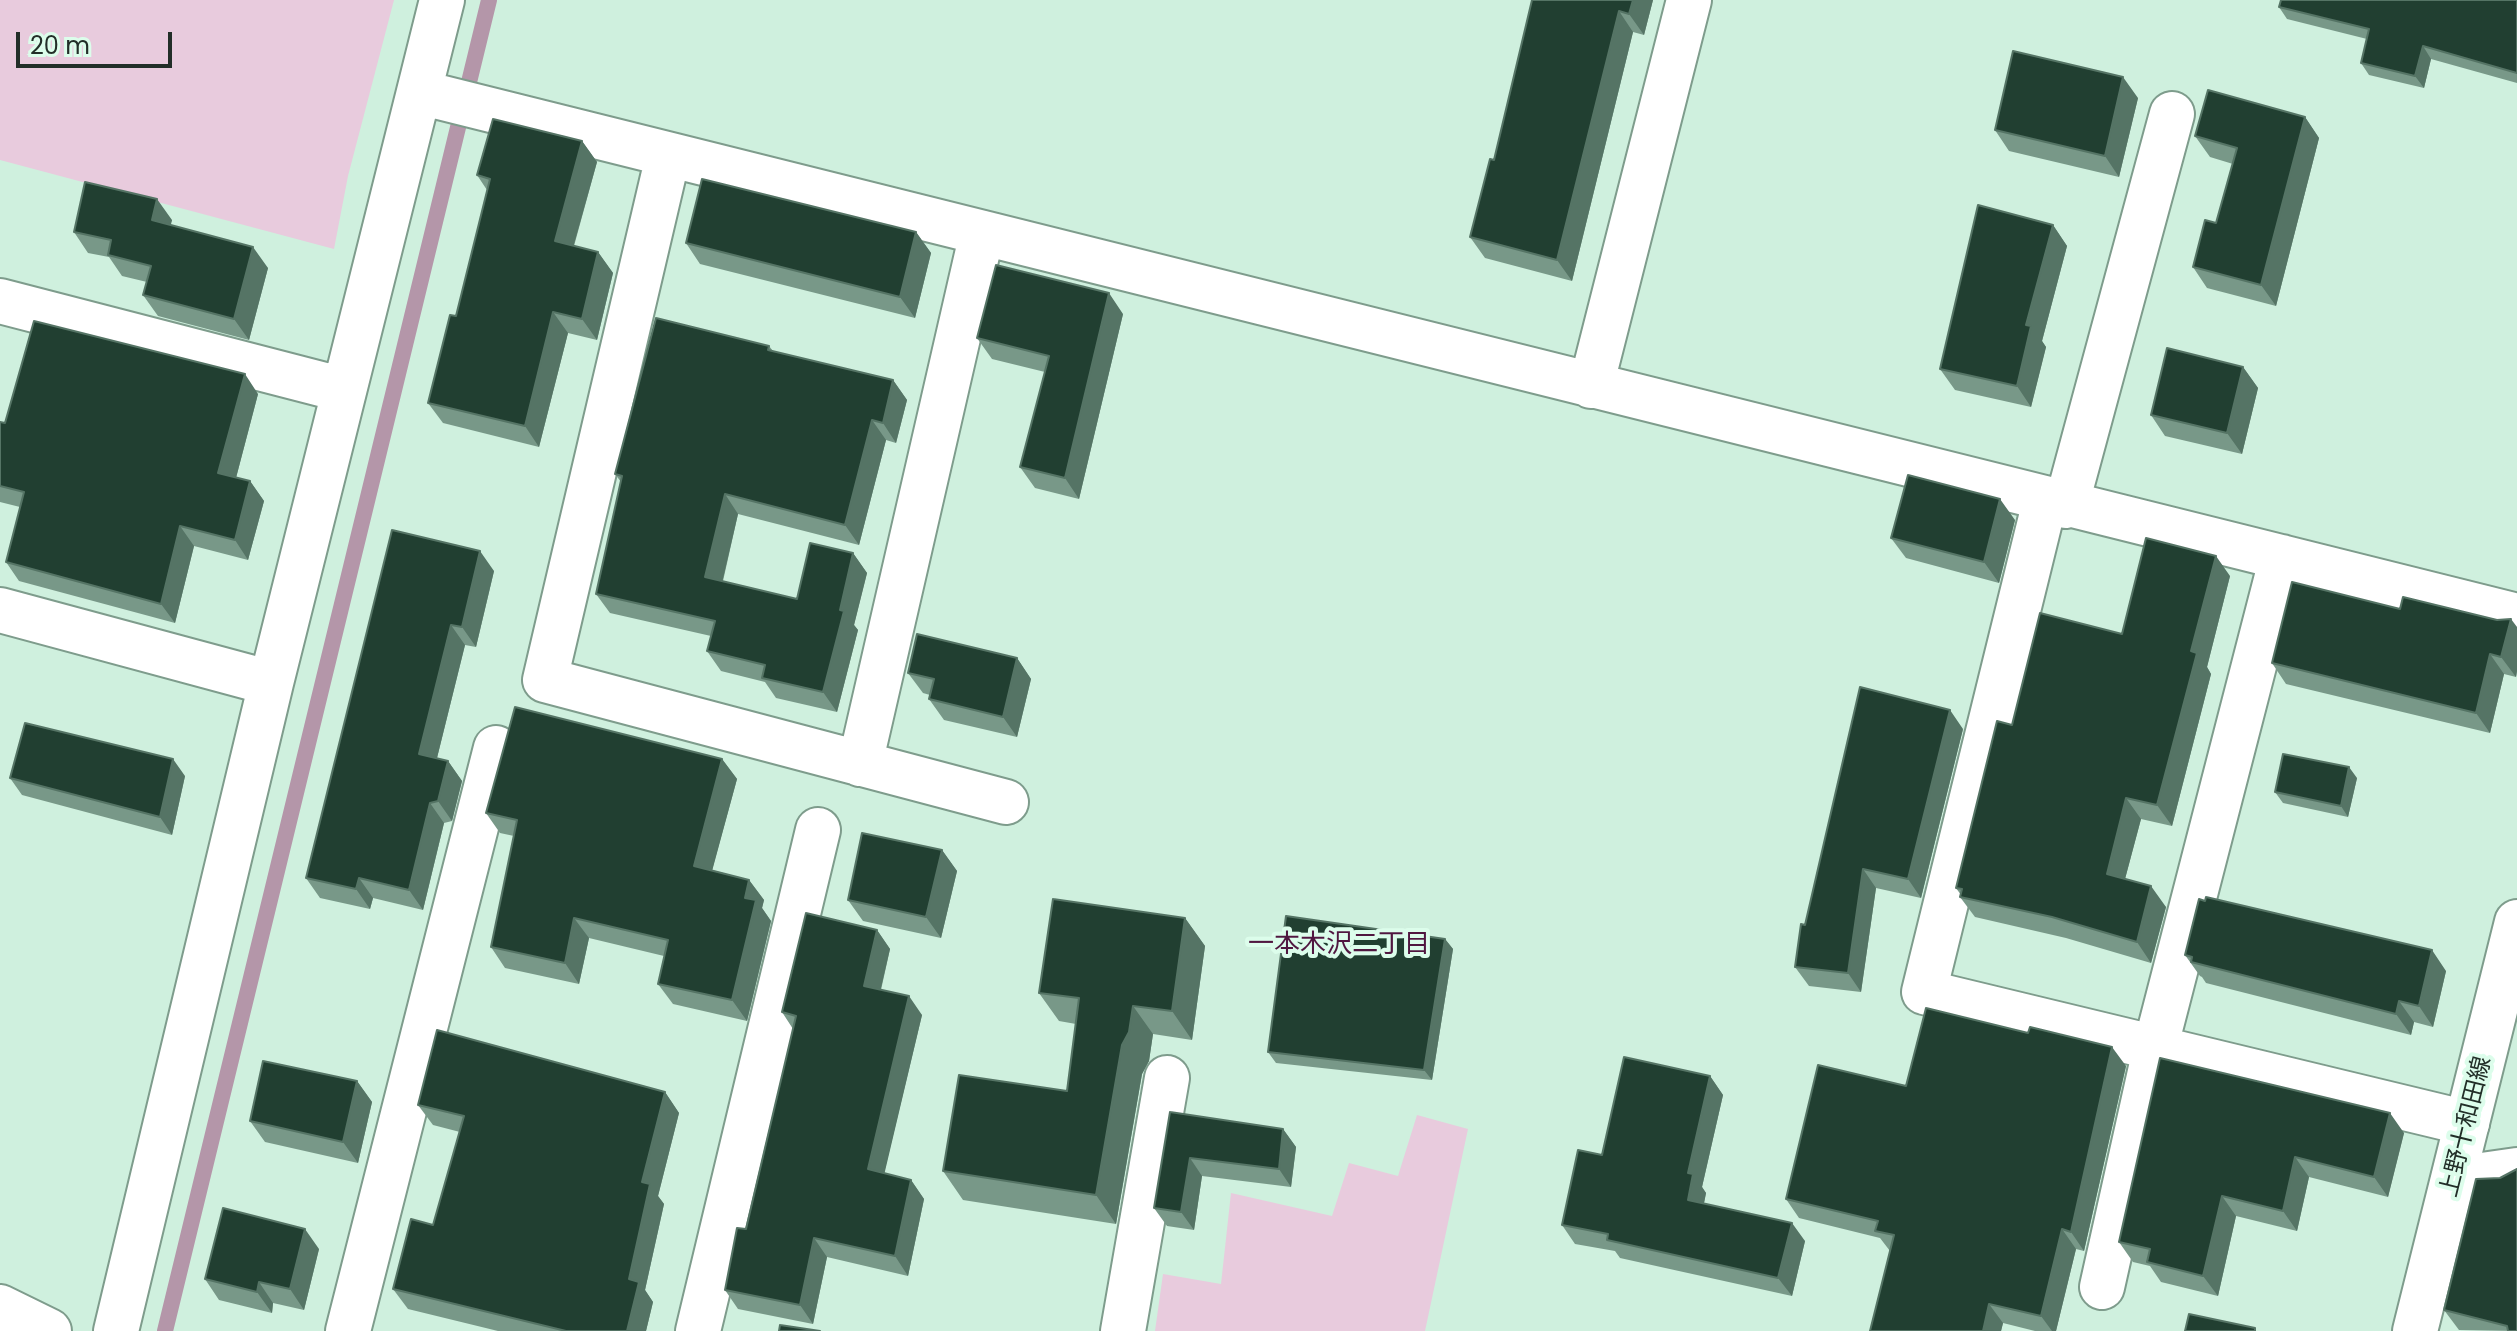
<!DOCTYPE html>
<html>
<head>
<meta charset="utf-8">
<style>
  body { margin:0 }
  #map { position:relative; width:2517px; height:1331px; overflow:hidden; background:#cff0de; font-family:Poppins,sans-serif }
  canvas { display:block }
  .scale { position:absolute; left:16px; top:32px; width:156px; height:36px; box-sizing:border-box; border:4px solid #222e28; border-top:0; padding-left:10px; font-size:24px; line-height:28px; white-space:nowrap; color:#222e28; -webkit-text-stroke:6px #dcfdeb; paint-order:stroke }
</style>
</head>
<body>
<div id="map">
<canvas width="2517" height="1331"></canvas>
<div class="scale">20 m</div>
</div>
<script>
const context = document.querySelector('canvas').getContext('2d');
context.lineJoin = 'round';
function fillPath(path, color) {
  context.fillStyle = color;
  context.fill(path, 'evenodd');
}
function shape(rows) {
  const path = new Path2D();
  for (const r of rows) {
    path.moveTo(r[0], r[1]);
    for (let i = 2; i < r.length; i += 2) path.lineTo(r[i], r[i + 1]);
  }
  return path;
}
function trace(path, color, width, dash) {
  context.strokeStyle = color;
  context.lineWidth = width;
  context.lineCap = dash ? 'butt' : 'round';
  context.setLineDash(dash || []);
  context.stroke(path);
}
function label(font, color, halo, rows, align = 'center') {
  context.font = font + ' Poppins,"Noto Sans JP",sans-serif';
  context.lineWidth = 8;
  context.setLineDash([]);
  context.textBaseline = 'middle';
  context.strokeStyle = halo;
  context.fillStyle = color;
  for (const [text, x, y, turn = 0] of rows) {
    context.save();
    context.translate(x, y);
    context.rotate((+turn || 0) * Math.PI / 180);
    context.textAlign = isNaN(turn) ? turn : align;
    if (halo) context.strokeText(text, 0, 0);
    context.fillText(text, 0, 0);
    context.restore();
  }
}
fillPath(shape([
  [0,0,394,0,348,176,334,249,0,160],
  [1417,1115,1468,1129,1425,1331,1155,1331,1163,1274,1221,1284,1231,1193,1332,1216,1349,1163,1398,1176]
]), '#e8cbdd');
trace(shape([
  [165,1331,489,0]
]), '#b496a9', 16);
const minor = shape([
  [419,92,2517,616],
  [668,156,545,680,1006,802],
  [0,301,344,390],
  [1591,386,1689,0],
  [2045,501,1924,992,2467,1123],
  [2066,506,2172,114],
  [0,610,271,683],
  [860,764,982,233],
  [2454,1179,2517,1170],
  [2102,1287,2156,1045,2282,557],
  [0,1307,49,1331],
  [116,1331,271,683,442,0],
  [348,1331,496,748],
  [698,1331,818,830],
  [1123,1331,1167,1078]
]);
const major = shape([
  [2415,1331,2517,922]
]);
trace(minor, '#7e9c8c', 48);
trace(major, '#7e9c8c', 48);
trace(minor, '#fff', 44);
trace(major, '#fff', 44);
fillPath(shape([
  [1532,0,1653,0,1644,35,1633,32,1572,281,1485,258,1470,237,1494,160],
  [2517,0,2517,83,2431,59,2424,88,2369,75,2361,63,2367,39,2287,19,2279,7],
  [2138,98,2119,177,2009,151,1995,130],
  [2305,117,2319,138,2276,306,2207,288,2193,267,2216,223,2233,164,2210,157,2195,136],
  [582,141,597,162,574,246,598,252,613,273,597,340,568,333,539,447,443,423,428,403,456,316,487,190,477,175],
  [172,220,170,225,268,268,249,340,158,316,143,295,147,282,122,276,109,257,88,253,74,232],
  [2053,225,2067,246,2042,341,2046,347,2031,407,1955,390,1940,369],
  [916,232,931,253,915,318,700,264,686,243],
  [1123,314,1079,499,1035,488,1020,467,1045,372,992,359,977,338],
  [769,346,773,351,893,380,907,400,896,443,886,440,859,545,738,514,723,581,797,599,853,553,867,573,854,625,858,630,837,712,776,698,765,682,721,671,707,651,711,636,610,613,596,594,621,482,615,474],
  [2243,367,2258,388,2242,454,2165,436,2151,415],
  [258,394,236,478,250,481,264,501,248,560,194,546,175,623,19,581,6,562,20,507,0,502,0,422,5,423],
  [2015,520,1999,583,1906,558,1891,538],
  [392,530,494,571,476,647,465,645,437,758,448,761,462,781,452,821,444,823,423,910,373,898,370,909,320,898,306,878],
  [2230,576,2207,667,2211,674,2172,826,2141,819,2125,879,2166,907,2151,963,2066,938,1975,917,1960,897,1961,895,1956,888,2012,725,2122,634],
  [2400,609,2517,627,2517,671,2516,677,2504,674,2490,733,2286,684,2272,663],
  [1017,658,1031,679,1017,737,944,720,929,699,930,695,923,693,908,673],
  [1963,729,1921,898,1876,888,1861,992,1809,986,1795,967,1805,925],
  [722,759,737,779,712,870,749,880,764,900,762,908,771,921,747,1021,673,1004,658,984,664,956,589,938,579,984,505,968,491,947,514,836,500,833,486,813],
  [185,776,172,835,22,795,10,778],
  [2357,778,2348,817,2283,803,2275,792],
  [942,850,957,871,941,938,863,921,848,900],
  [1185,918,1205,946,1192,1040,1153,1034,1149,1061,1142,1074,1116,1224,963,1200,943,1171,1067,1091,1076,1024,1059,1021,1039,993],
  [877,930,890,949,881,990,922,1015,884,1173,911,1180,924,1199,908,1276,827,1257,813,1324,738,1309,725,1290,746,1229,793,1029,782,1012],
  [1445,939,1453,949,1432,1080,1276,1063,1268,1052],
  [2185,955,2446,971,2433,1027,2414,1022,2411,1035,2206,983,2202,977,2200,976],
  [2160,1058,2404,1133,2388,1197,2309,1177,2297,1231,2236,1216,2218,1296,2161,1282,2150,1266,2133,1262,2119,1242],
  [2126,1066,2084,1251,2076,1249,2056,1331,2035,1331,2003,1323,2001,1331,1870,1331,1890,1251,1880,1238,1799,1218,1786,1199,1906,1086],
  [1710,1076,1723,1095,1702,1187,1706,1193,1704,1203,1805,1241,1792,1296,1620,1258,1615,1251,1575,1244,1562,1225,1602,1155],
  [357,1081,372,1102,358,1163,265,1142,250,1121],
  [665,1092,679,1113,658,1196,664,1204,645,1290,653,1302,646,1331,498,1331,408,1309,393,1289,433,1225,460,1132,433,1125,418,1105],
  [1170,1112,1283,1129,1296,1147,1291,1187,1202,1176,1194,1230,1167,1226,1154,1208],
  [2476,1179,2517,1331,2459,1330,2444,1310],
  [319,1249,304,1310,273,1303,272,1313,219,1300,205,1279]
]), '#789888');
fillPath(shape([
  [1633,0,1653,0,1644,35,1629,14],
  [1619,11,1633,32,1572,281,1557,260],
  [2423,46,2431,59,2424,88,2415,76],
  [2123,77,2138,98,2119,177,2105,156],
  [2305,117,2319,138,2276,306,2261,285],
  [582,141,597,162,569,262,555,241],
  [157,199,172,220,167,241,152,220],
  [2053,225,2067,246,2042,341,2046,347,2031,407,2017,386,2026,325],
  [916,232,931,253,915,318,900,297],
  [253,247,268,268,249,340,234,319],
  [598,252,613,273,597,340,582,319],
  [1109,293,1123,314,1079,499,1065,478],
  [553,312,568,333,539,447,525,426],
  [2243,367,2258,388,2242,454,2227,433],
  [245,374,258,394,232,493,218,473],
  [893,380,907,400,896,443,883,423],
  [872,420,886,440,859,545,845,525],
  [250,481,264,501,248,560,235,540],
  [725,494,738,514,719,596,705,577],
  [2000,499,2015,520,1999,583,1984,562],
  [180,526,194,546,175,623,161,604],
  [480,551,494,571,476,647,462,627],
  [853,553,867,573,854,625,858,630,837,712,823,692,840,610],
  [2216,556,2230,576,2207,667,2211,674,2172,826,2157,805,2191,651],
  [2511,619,2517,627,2517,671,2516,677,2501,657],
  [451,625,465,645,433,774,419,754],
  [2490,654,2504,674,2490,733,2476,713],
  [1017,658,1031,679,1017,737,1003,717],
  [1950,710,1963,729,1921,898,1908,879],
  [173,759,185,776,172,835,160,817],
  [722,759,737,779,708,886,694,866],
  [448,761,462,781,452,821,438,801],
  [2349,767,2357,778,2348,817,2341,806],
  [2126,798,2141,819,2121,894,2107,874],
  [430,803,444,823,423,910,409,890],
  [942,850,957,871,941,938,926,917],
  [1863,869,1876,888,1861,992,1848,973],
  [359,878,373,898,370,909,356,889],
  [749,880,764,900,762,908,771,921,747,1021,732,1000,745,898],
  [2151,886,2166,907,2151,963,2137,942],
  [574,918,589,938,579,984,565,963],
  [1185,918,1205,946,1192,1040,1172,1011],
  [877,930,890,949,877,1005,864,986],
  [1445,939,1453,949,1432,1080,1424,1070],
  [2432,950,2446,971,2433,1027,2419,1006],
  [909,996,922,1015,881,1188,868,1169],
  [2399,1001,2414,1022,2411,1035,2396,1014],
  [1133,1006,1153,1034,1149,1061,1142,1074,1116,1224,1096,1195,1122,1045],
  [2112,1047,2126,1066,2084,1251,2071,1232],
  [1710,1076,1723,1095,1702,1187,1706,1193,1701,1218,1688,1200,1688,1173],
  [357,1081,372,1102,358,1163,343,1142],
  [665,1092,679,1113,658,1196,664,1204,645,1290,653,1302,646,1331,627,1331,629,1279,642,1182],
  [2390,1113,2404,1133,2388,1197,2374,1177],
  [1283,1129,1296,1147,1291,1187,1279,1169],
  [2295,1157,2309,1177,2297,1231,2283,1211],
  [1190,1158,1202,1176,1194,1230,1181,1212],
  [911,1180,924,1199,908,1276,895,1256],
  [2222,1196,2236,1216,2218,1296,2203,1276],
  [1792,1223,1805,1241,1792,1296,1778,1278],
  [305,1229,319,1249,304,1310,290,1289],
  [2062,1229,2076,1249,2056,1331,2052,1331,2041,1316],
  [814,1238,827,1257,813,1324,800,1305],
  [259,1282,273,1303,272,1313,257,1292],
  [1989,1304,2003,1323,2001,1331,1983,1331]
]), '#557465');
const building = shape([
  [1532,0,1633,0,1629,14,1619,11,1557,260,1470,237,1490,159,1494,160,1532,0],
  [2281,0,2517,0,2517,73,2423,46,2415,76,2361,63,2369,29,2279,7,2281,0],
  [2013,51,2123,77,2105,156,1995,130,2013,51],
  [2208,90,2305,117,2261,285,2193,267,2205,220,2216,223,2237,148,2195,136,2208,90],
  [493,119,582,141,555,241,598,252,582,319,553,312,525,426,428,403,450,315,456,316,490,179,477,175,493,119],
  [702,179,916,232,900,297,686,243,702,179],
  [85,182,157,199,152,220,253,247,234,319,143,295,151,266,108,255,111,240,74,232,85,182],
  [1978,205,2053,225,2026,325,2031,326,2017,386,1940,369,1978,205],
  [996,265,1109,293,1065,478,1020,467,1049,356,977,338,996,265],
  [656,318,769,346,768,350,893,380,883,423,872,420,845,525,725,494,705,577,797,599,810,543,853,553,840,610,844,611,823,692,762,678,765,665,707,651,715,621,596,594,622,476,615,474,656,318],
  [34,321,245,374,218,473,250,481,235,540,180,526,161,604,6,562,24,492,0,486,0,422,5,423,34,321],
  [2167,348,2243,367,2227,433,2151,415,2167,348],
  [1908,475,2000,499,1984,562,1891,538,1908,475],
  [392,530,480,551,462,627,451,625,419,754,448,761,438,801,430,803,409,890,359,878,356,889,306,878,392,530],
  [2146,538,2216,556,2191,651,2197,653,2157,805,2126,798,2107,874,2151,886,2137,942,2052,917,1960,897,1962,889,1956,888,1997,721,2012,725,2040,613,2122,634,2146,538],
  [2292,582,2400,609,2403,597,2497,620,2511,619,2501,657,2490,654,2476,713,2272,663,2292,582],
  [917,634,1017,658,1003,717,929,699,934,679,908,673,917,634],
  [1860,687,1950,710,1908,879,1863,869,1848,973,1795,967,1801,924,1805,925,1860,687],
  [515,707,722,759,694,866,749,880,745,898,756,900,732,1000,658,984,668,940,574,918,565,963,491,947,517,820,486,813,515,707],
  [25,723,173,759,160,817,10,778,25,723],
  [2283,754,2349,767,2341,806,2275,792,2283,754],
  [862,833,942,850,926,917,848,900,862,833],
  [2206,897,2432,950,2419,1006,2399,1001,2396,1014,2191,962,2192,957,2185,955,2199,899,2205,901,2206,897],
  [1053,899,1185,918,1172,1011,1133,1006,1129,1032,1122,1045,1096,1195,943,1171,959,1075,1067,1091,1079,998,1039,993,1053,899],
  [806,913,877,930,864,986,909,996,868,1169,911,1180,895,1256,814,1238,800,1305,725,1290,737,1228,746,1229,796,1016,782,1012,806,913],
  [1286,916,1445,939,1424,1070,1268,1052,1286,916],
  [1926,1008,2028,1033,2030,1027,2112,1047,2071,1232,2062,1229,2041,1316,1989,1304,1983,1331,1870,1331,1894,1235,1875,1231,1878,1221,1786,1199,1818,1065,1906,1086,1926,1008],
  [437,1030,665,1092,642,1182,650,1184,629,1279,639,1282,627,1331,566,1331,393,1289,411,1219,433,1225,464,1116,418,1105,437,1030],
  [1624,1057,1710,1076,1688,1173,1693,1174,1688,1200,1792,1223,1778,1278,1607,1240,1608,1234,1562,1225,1578,1150,1602,1155,1624,1057],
  [2160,1058,2390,1113,2374,1177,2295,1157,2283,1211,2222,1196,2203,1276,2147,1262,2150,1249,2119,1242,2160,1058],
  [263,1061,357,1081,343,1142,250,1121,263,1061],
  [1170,1112,1283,1129,1279,1169,1190,1158,1181,1212,1154,1208,1170,1112],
  [2517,1169,2517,1331,2508,1331,2507,1326,2444,1310,2476,1179,2500,1178,2517,1169],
  [223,1208,305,1229,290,1289,259,1282,257,1292,205,1279,223,1208],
  [2189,1314,2255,1328,2255,1331,2185,1331,2189,1314],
  [780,1325,820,1331,779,1331,780,1325]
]);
fillPath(building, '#213f31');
trace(building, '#557465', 2);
label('24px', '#222e28', '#dcfdeb', [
  ["上野十和田線",2467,1127,-76]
]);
label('26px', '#501740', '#dcfdeb', [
  ["一本木沢二丁目",1339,945]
]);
</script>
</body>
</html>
